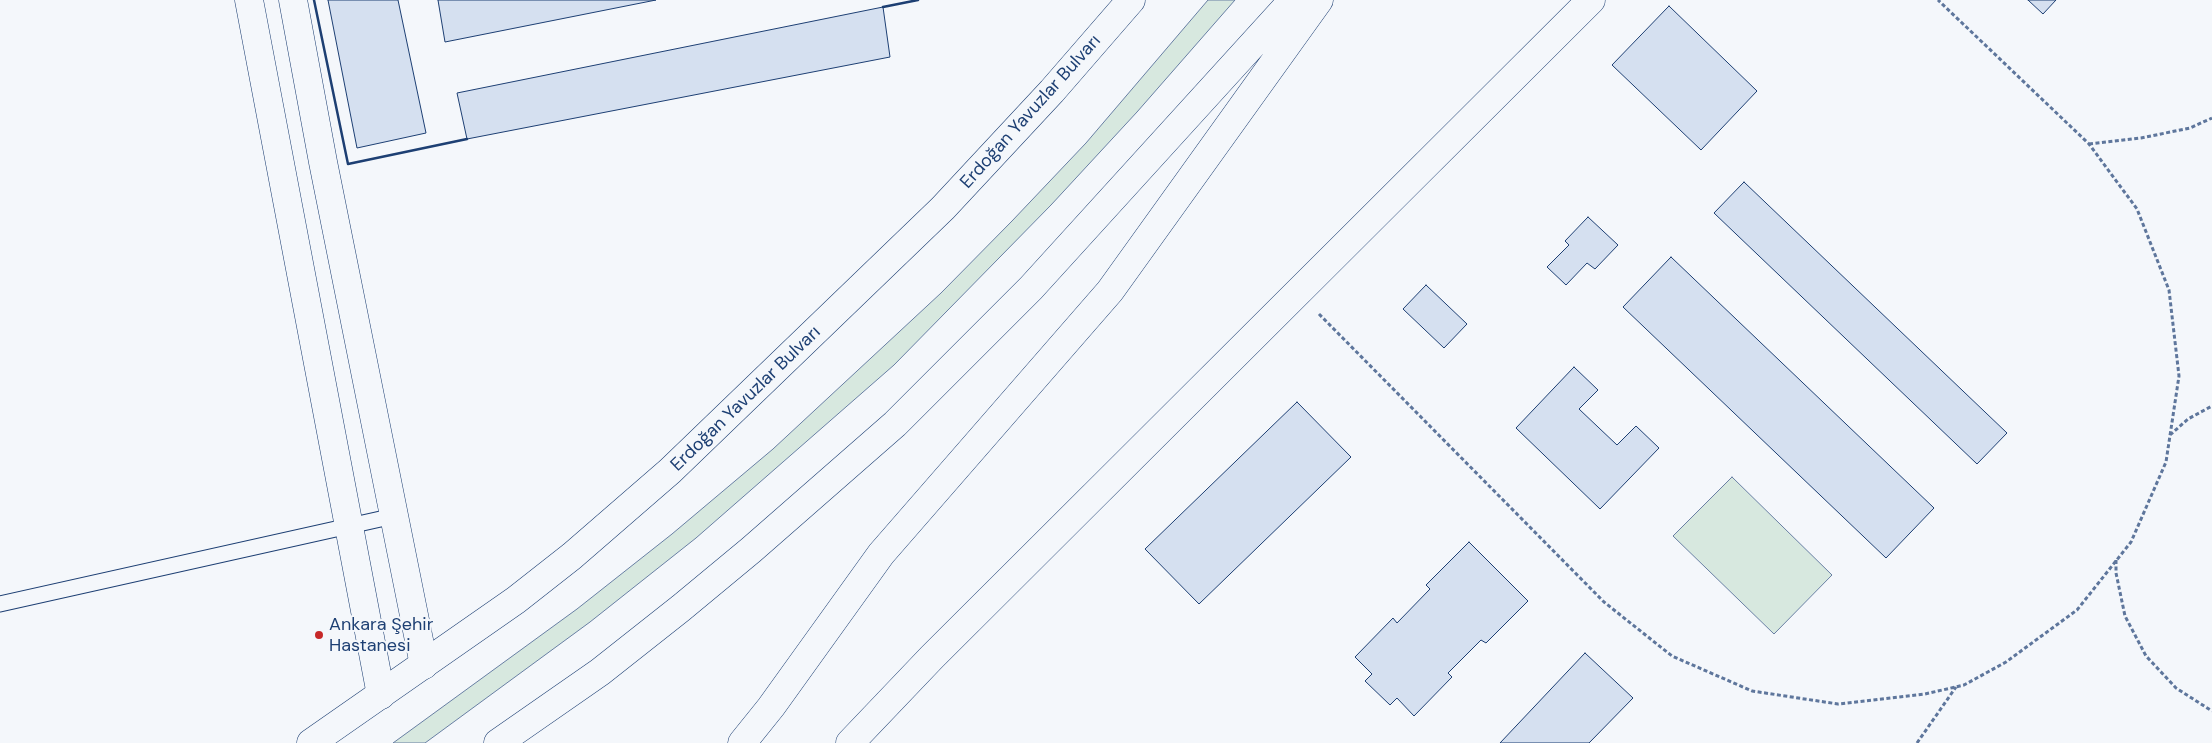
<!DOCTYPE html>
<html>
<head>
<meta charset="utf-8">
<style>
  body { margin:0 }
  canvas { display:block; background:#f4f7fb }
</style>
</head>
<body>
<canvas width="2212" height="743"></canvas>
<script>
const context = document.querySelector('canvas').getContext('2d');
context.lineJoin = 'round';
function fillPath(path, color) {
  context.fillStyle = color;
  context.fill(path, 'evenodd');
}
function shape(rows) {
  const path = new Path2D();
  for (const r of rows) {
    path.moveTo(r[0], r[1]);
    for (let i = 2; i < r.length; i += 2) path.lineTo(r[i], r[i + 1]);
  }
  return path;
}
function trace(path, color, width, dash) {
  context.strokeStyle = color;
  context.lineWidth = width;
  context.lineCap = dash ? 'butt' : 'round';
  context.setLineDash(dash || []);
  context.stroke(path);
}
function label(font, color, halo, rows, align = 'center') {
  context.font = font + ' "DM Sans",sans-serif';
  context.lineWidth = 4;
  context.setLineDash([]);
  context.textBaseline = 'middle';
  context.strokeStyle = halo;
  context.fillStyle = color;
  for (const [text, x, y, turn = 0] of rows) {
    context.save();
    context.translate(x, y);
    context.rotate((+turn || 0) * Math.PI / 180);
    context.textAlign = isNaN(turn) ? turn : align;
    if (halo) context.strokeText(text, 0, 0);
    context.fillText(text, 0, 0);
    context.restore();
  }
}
const green = shape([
  [1208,0,1235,0,1137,112,1051,205,894,365,696,538,590,622,425,743,393,743,577,609,672,534,773,449,941,293,1012,221,1086,143,1208,0],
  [1732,477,1832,575,1774,634,1673,536,1732,477]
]);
fillPath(green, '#d7e8df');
trace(green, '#687fa3', 1);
const building = shape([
  [328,0,398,0,426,133,357,148,328,0],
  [438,0,656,0,445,42,438,0],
  [2028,0,2056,0,2043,14,2028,0],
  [1669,6,1757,91,1701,150,1612,65,1669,6],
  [883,7,890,57,467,139,457,93,883,7],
  [1744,182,2007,433,1977,464,1714,213,1744,182],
  [1588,217,1618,245,1595,269,1587,263,1566,285,1547,267,1569,245,1565,241,1588,217],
  [1671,257,1934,508,1886,558,1623,307,1671,257],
  [1426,285,1467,324,1444,348,1403,309,1426,285],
  [1574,367,1598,390,1579,409,1617,445,1636,426,1659,448,1600,509,1516,428,1574,367],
  [1297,402,1351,457,1199,604,1145,549,1297,402],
  [1469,542,1528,601,1486,643,1481,640,1448,673,1452,677,1414,716,1397,698,1390,705,1365,681,1372,674,1355,657,1393,618,1397,623,1430,589,1426,585,1469,542],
  [1585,653,1633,698,1589,743,1500,743,1585,653]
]);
fillPath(building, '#d5e0f0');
trace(building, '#1d3f73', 1);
const lane = shape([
  [0,604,394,516]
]);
const street = shape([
  [249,0,381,695],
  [293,0,323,162,424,665],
  [850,743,932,657,1591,0]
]);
const primary = shape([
  [311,743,516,600,572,556,670,471,943,208,1052,91,1131,0],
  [498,743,600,672,681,608,751,550,895,424,1031,288,1293,0],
  [742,743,771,707,881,554,1110,291,1319,0]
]);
trace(lane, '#1d3f73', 17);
trace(street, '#1d3f73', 29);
trace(primary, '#1d3f73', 29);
trace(shape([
  [2089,144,2141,138,2190,128,2212,118],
  [1319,314,1604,602,1672,656,1752,691,1838,704,1925,694,1964,685,2006,662,2077,610,2131,542,2166,462,2179,376,2169,290,2137,209,2089,144,1938,0],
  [2170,435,2188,419,2212,406],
  [2116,560,2116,573,2125,616,2146,656,2176,688,2212,711],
  [1917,743,1956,687]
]), '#5e769c', 3, [4, 2.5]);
trace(lane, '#f4f7fb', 15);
trace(street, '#f4f7fb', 28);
trace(primary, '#f4f7fb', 28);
trace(shape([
  [314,0,348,164,467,139],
  [883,7,918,0]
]), '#1d3f73', 2.5);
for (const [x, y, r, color] of [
  [319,635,5,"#c62828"]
]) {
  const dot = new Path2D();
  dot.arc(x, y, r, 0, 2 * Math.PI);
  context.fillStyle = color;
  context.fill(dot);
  trace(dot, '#f4f7fb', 2);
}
label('18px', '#1d3f73', '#f4f7fb', [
  ["Erdoğan Yavuzlar Bulvarı",1031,112,-48],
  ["Erdoğan Yavuzlar Bulvarı",746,399,-44]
]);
label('18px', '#1d3f73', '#f4f7fb', [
  ["Ankara Şehir",329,625],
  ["Hastanesi",329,646]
], 'left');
</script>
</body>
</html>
